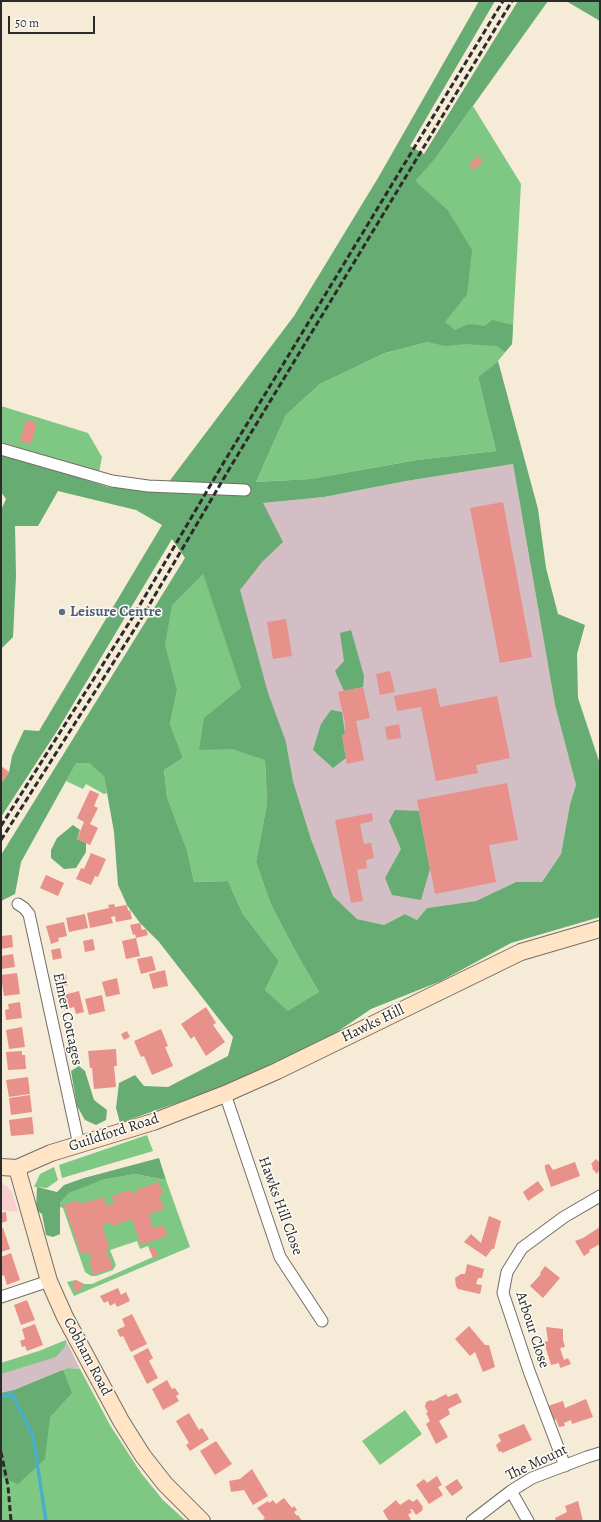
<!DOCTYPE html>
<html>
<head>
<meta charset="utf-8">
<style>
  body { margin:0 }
  #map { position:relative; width:601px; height:1522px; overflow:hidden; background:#f5ebd6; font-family:Alegreya,serif }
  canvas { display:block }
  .frame { position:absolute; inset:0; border:2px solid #2b2b2b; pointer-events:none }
  .scale { position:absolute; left:8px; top:16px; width:87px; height:18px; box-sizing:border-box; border:2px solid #2b2b2b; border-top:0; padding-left:5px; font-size:12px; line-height:14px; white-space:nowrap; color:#2b2b2b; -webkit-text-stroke:3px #fdfcf7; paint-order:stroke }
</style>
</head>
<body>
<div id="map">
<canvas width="601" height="1522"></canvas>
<div class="frame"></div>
<div class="scale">50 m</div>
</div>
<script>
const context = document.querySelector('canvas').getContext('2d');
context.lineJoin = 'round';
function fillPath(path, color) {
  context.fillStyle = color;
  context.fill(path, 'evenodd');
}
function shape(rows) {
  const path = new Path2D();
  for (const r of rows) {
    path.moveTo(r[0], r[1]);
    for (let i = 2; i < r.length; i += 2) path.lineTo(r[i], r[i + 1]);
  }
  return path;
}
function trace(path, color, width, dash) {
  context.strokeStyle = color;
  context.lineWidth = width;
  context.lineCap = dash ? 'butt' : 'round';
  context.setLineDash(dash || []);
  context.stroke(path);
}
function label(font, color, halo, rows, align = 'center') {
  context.font = font + ' Alegreya,serif';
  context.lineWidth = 3;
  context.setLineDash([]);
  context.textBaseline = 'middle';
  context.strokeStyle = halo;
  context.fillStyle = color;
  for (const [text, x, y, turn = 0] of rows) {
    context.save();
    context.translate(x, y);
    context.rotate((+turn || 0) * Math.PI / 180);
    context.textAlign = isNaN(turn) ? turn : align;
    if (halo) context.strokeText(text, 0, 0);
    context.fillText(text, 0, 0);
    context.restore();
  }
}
fillPath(shape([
  [1,1183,8,1187,12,1192,18,1212,1,1210]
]), '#f7d0ce');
fillPath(shape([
  [513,464,555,705,576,785,570,804,561,854,542,882,516,882,476,901,427,908,417,920,405,914,384,925,357,919,333,896,311,839,293,781,286,742,203,573,263,503,324,497,406,481],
  [66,1340,80,1369,68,1368,13,1390,1,1393,1,1363,39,1351]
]), '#d2bec4');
fillPath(shape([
  [473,106,521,184,512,344,498,361,478,377,496,451,417,460,310,479,256,482,286,415,320,384,385,353,428,342,467,295,447,209,414,181,435,159],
  [1,406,88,433,102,457,99,473,50,459,1,442],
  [185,558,203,573,265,760,267,803,256,862,271,905,299,958,319,992,288,1012,265,990,279,961,243,914,228,881,194,882,187,850,167,797,164,770,183,758,170,724,177,691,152,675],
  [76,762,89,763,104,775,107,793,104,794,86,784,83,789,66,781],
  [147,1135,153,1151,62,1178,59,1165],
  [54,1167,58,1180,47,1188,34,1187,40,1174],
  [135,1174,166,1180,190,1247,74,1296,67,1282,76,1280,84,1284,92,1284,153,1257,148,1246,140,1249,137,1241,110,1250,116,1265,113,1270,96,1276,91,1276,85,1272,63,1208,60,1207,60,1203,69,1193,79,1188,102,1180],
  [66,1340,65,1347,56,1357,1,1374,1,1363,39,1351],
  [68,1368,80,1369,110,1425,141,1473,163,1500,186,1521,1,1521,1,1393,14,1390],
  [405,1410,422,1434,380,1465,362,1441]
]), '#7fc884');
fillPath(shape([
  [479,1,495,1,410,146,424,154,518,1,548,1,435,159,415,181,447,209,472,250,467,295,445,322,455,330,469,324,485,326,492,320,513,325,512,344,505,352,497,346,466,344,445,346,428,342,385,353,320,384,286,415,256,482,310,479,417,460,496,451,478,377,498,361,538,509,546,568,558,614,585,625,577,654,578,698,600,764,600,917,511,943,441,981,371,1009,337,1032,285,1064,240,1083,188,1099,120,1123,116,1108,119,1083,135,1075,144,1086,168,1087,228,1056,233,1037,159,942,140,923,127,905,118,885,114,832,104,776,89,763,76,763,21,862,15,894,1,901,1,855,185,558,172,539,57,731,1,817,1,784,9,772,12,756,24,730,39,731,162,525,136,510,58,491,38,526,15,526,16,576,13,637,1,649,1,510,6,499,1,492,1,454,30,462,108,487,166,492,168,483,294,316,378,178],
  [513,464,555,705,576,785,570,804,561,854,542,882,516,882,476,901,427,908,417,920,405,914,384,925,357,919,333,896,311,839,293,781,286,742,268,693,240,590,262,562,283,542,263,503,324,497,406,481],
  [203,574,241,688,204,718,199,750,232,749,265,760,267,803,256,862,271,905,299,958,319,992,288,1011,265,990,279,961,243,914,228,881,194,882,187,850,167,797,164,770,183,758,170,724,177,691,165,645,172,605],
  [566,1,600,1,600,21],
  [351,630,364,676,363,687,344,691,335,671,344,661,340,633],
  [331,710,342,712,345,734,342,735,346,758,333,768,313,750,321,724],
  [395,810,419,811,430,869,421,900,392,895,385,878,401,849,389,821],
  [73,825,80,830,77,839,86,843,86,852,76,868,64,869,51,858,51,850,57,838],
  [79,1066,85,1071,94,1100,107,1110,106,1120,96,1125,85,1120,77,1106,71,1071],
  [159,1158,166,1180,135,1174,102,1180,69,1193,60,1203,60,1234,53,1237,46,1235,42,1214,36,1210,37,1187,57,1192,64,1185,84,1178],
  [63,1370,72,1393,50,1417,45,1459,18,1484,1,1477,1,1393,14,1390]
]), '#67ac72');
trace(shape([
  [1,1397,12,1394,33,1436,46,1521]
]), '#4bafca', 3.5);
fillPath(shape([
  [479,156,483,162,473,170,469,164],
  [26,420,37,423,31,444,20,441],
  [503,502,532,657,500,663,470,508],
  [286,619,292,656,273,659,267,622],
  [390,671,395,692,380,695,376,674],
  [363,687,370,718,356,721,364,760,347,764,342,735,345,734,345,723,338,692],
  [436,688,440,707,497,696,510,758,476,765,478,773,436,781,421,707,397,711,394,696],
  [399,724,401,738,387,740,385,727],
  [1,766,9,772,1,784],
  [507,783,518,840,489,845,496,882,435,894,417,800],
  [90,790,99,794,94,806,98,808,90,824,98,828,90,845,77,839,84,822,77,818],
  [372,813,373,821,360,824,364,844,371,843,374,858,366,860,367,868,357,870,363,901,351,903,335,820],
  [91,853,106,859,98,877,95,876,91,885,76,879,81,868,84,869],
  [46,875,64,883,58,896,40,888],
  [114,904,115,907,127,905,128,911,130,910,132,919,116,922,115,916,111,917,113,923,90,928,87,913,109,908,108,905],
  [85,914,88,928,69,932,66,918],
  [64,922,67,936,58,938,59,941,51,944,46,926],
  [140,923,142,930,146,929,148,935,136,938,135,934,133,935,130,925],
  [12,935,13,947,1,949,1,936],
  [136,938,140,956,126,959,122,941],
  [93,939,95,950,85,952,83,941],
  [60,948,62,958,53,960,51,950],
  [13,954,15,967,1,969,1,956],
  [152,956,156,970,141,974,137,959],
  [165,970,168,986,153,989,149,974],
  [17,973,20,994,4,996,2,983,1,983,1,975],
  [66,975,68,985,59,987,56,978],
  [117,978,120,994,106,997,102,982],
  [79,991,84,1012,76,1014,74,1007,64,1010,60,996],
  [102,995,105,1011,89,1015,85,999],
  [20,1002,22,1018,6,1020,5,1010,9,1009,8,1004],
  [206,1007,216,1023,213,1025,225,1042,206,1056,194,1036,191,1039,181,1024],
  [22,1027,25,1047,9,1049,6,1030],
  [161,1029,168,1046,165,1047,173,1066,152,1075,144,1056,141,1057,134,1041],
  [127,1031,130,1037,124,1040,121,1034],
  [116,1049,117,1066,114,1066,116,1087,94,1089,92,1068,90,1068,88,1051],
  [22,1051,22,1055,25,1055,26,1069,8,1070,6,1052],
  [28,1077,30,1094,9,1097,6,1080],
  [30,1095,32,1112,11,1115,9,1098],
  [32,1117,34,1134,11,1136,9,1120],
  [596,1159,600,1163,600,1168,597,1174,592,1168,593,1167,591,1164],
  [575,1162,580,1176,551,1187,545,1169,545,1165,549,1164,553,1170],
  [538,1181,544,1190,528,1201,523,1192],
  [159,1182,163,1195,159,1196,164,1209,149,1214,153,1228,163,1225,167,1236,141,1245,132,1219,112,1226,111,1222,102,1226,109,1247,106,1249,113,1268,94,1275,89,1261,92,1260,89,1252,81,1254,64,1205,78,1200,79,1204,89,1201,89,1202,104,1197,106,1206,114,1203,112,1196,130,1190,132,1194,137,1192,136,1190],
  [6,1212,7,1221,1,1223,1,1213],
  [489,1216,501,1221,494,1249,492,1249,486,1257,464,1242,471,1234,481,1243],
  [600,1227,600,1244,589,1250,590,1252,584,1256,575,1241,583,1238],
  [3,1228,10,1249,1,1252,1,1229],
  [154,1247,158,1256,153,1258,149,1249],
  [11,1253,20,1280,7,1285,4,1275,1,1276,1,1257],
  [467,1264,484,1269,482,1278,478,1278,476,1284,482,1285,480,1294,458,1289,456,1286,455,1278,461,1274,465,1274],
  [545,1266,560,1278,543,1298,530,1286,541,1274,540,1273],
  [76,1280,84,1284,79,1292,71,1287],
  [118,1288,121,1295,126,1292,130,1301,117,1307,115,1303,110,1306,108,1301,104,1303,100,1296],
  [27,1300,35,1320,21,1325,14,1305],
  [132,1314,147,1344,131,1352,123,1336,120,1337,117,1330,125,1326,122,1319],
  [35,1324,43,1345,27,1351,25,1346,22,1347,20,1341,25,1339,22,1329],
  [469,1326,485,1345,489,1345,495,1367,483,1372,475,1352,470,1356,455,1339],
  [546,1327,563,1329,563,1340,565,1347,560,1348,564,1360,568,1358,571,1364,560,1368,559,1363,551,1365,544,1342,548,1341],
  [148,1348,153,1358,149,1361,158,1378,147,1384,133,1356],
  [167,1380,172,1389,175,1388,179,1394,176,1396,179,1401,163,1410,152,1389],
  [457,1393,462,1402,448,1409,450,1414,439,1421,448,1437,436,1444,426,1424,430,1421,426,1413,428,1412,425,1407,426,1402,431,1400,433,1401,446,1394,448,1397],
  [586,1399,593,1417,572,1424,571,1420,564,1423,565,1426,559,1427,556,1419,553,1421,548,1406,563,1401,565,1408],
  [189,1413,199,1430,202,1428,209,1439,190,1451,186,1445,189,1443,176,1421],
  [524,1424,532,1440,502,1453,501,1451,499,1452,496,1445,501,1441,498,1435],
  [216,1441,232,1464,215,1475,200,1451],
  [252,1469,268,1496,253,1505,244,1490,231,1492,229,1481,240,1479],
  [437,1476,442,1485,438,1487,443,1495,429,1504,416,1485,424,1479,427,1483],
  [457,1479,463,1488,452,1496,445,1487],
  [284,1498,292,1508,294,1506,297,1510,294,1512,297,1516,298,1515,302,1521,265,1521,263,1519,265,1518,257,1508,268,1501,269,1503,273,1500,276,1504],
  [409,1499,413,1502,417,1499,423,1507,422,1508,423,1510,416,1515,412,1509,410,1510,412,1512,408,1515,411,1519,408,1521,389,1521,383,1511,396,1500,400,1505],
  [578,1501,583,1521,556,1521,555,1518,567,1512,565,1506]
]), '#e8908a');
const street = shape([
  [1,449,112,481,148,486,245,490],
  [18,904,24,908,29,914,79,1145],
  [225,1094,280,1257,322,1321],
  [1,1297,49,1281],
  [565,1466,529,1371,503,1293,507,1272,522,1248,564,1217,600,1196],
  [511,1491,528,1521],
  [472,1521,511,1491,532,1478,587,1457,600,1453]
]);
const secondary = shape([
  [1,1167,17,1168,51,1153,153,1122,225,1094,277,1071,521,952,600,929],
  [17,1168,49,1281,65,1317,121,1421,143,1456,165,1484,202,1521]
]);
trace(street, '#726e67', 13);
trace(secondary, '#726e67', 18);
trace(street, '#fff', 11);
trace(secondary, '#ffe4c6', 16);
trace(shape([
  [1,826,134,615,224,462,503,1],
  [1,840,141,619,231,466,512,1],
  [1,1452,8,1486,11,1521]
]), '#2b2b2b', 3, [6, 3]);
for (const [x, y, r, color] of [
  [62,612,4,"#5c6f8a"]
]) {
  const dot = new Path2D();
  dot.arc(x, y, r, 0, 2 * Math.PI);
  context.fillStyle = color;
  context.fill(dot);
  trace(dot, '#fdfcf7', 1.5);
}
label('bold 15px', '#4e5e75', '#fdfcf7', [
  ["Leisure Centre",70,612]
], 'left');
label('15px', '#2b2b2b', '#fdfcf7', [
  ["Elmer Cottages",67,1019,78],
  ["Hawks Hill",373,1024,-26],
  ["Guildford Road",114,1133,-18],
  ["Hawks Hill Close",280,1206,70],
  ["Arbour Close",532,1330,72],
  ["Cobham Road",87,1357,62],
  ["The Mount",537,1463,-25]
]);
</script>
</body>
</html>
